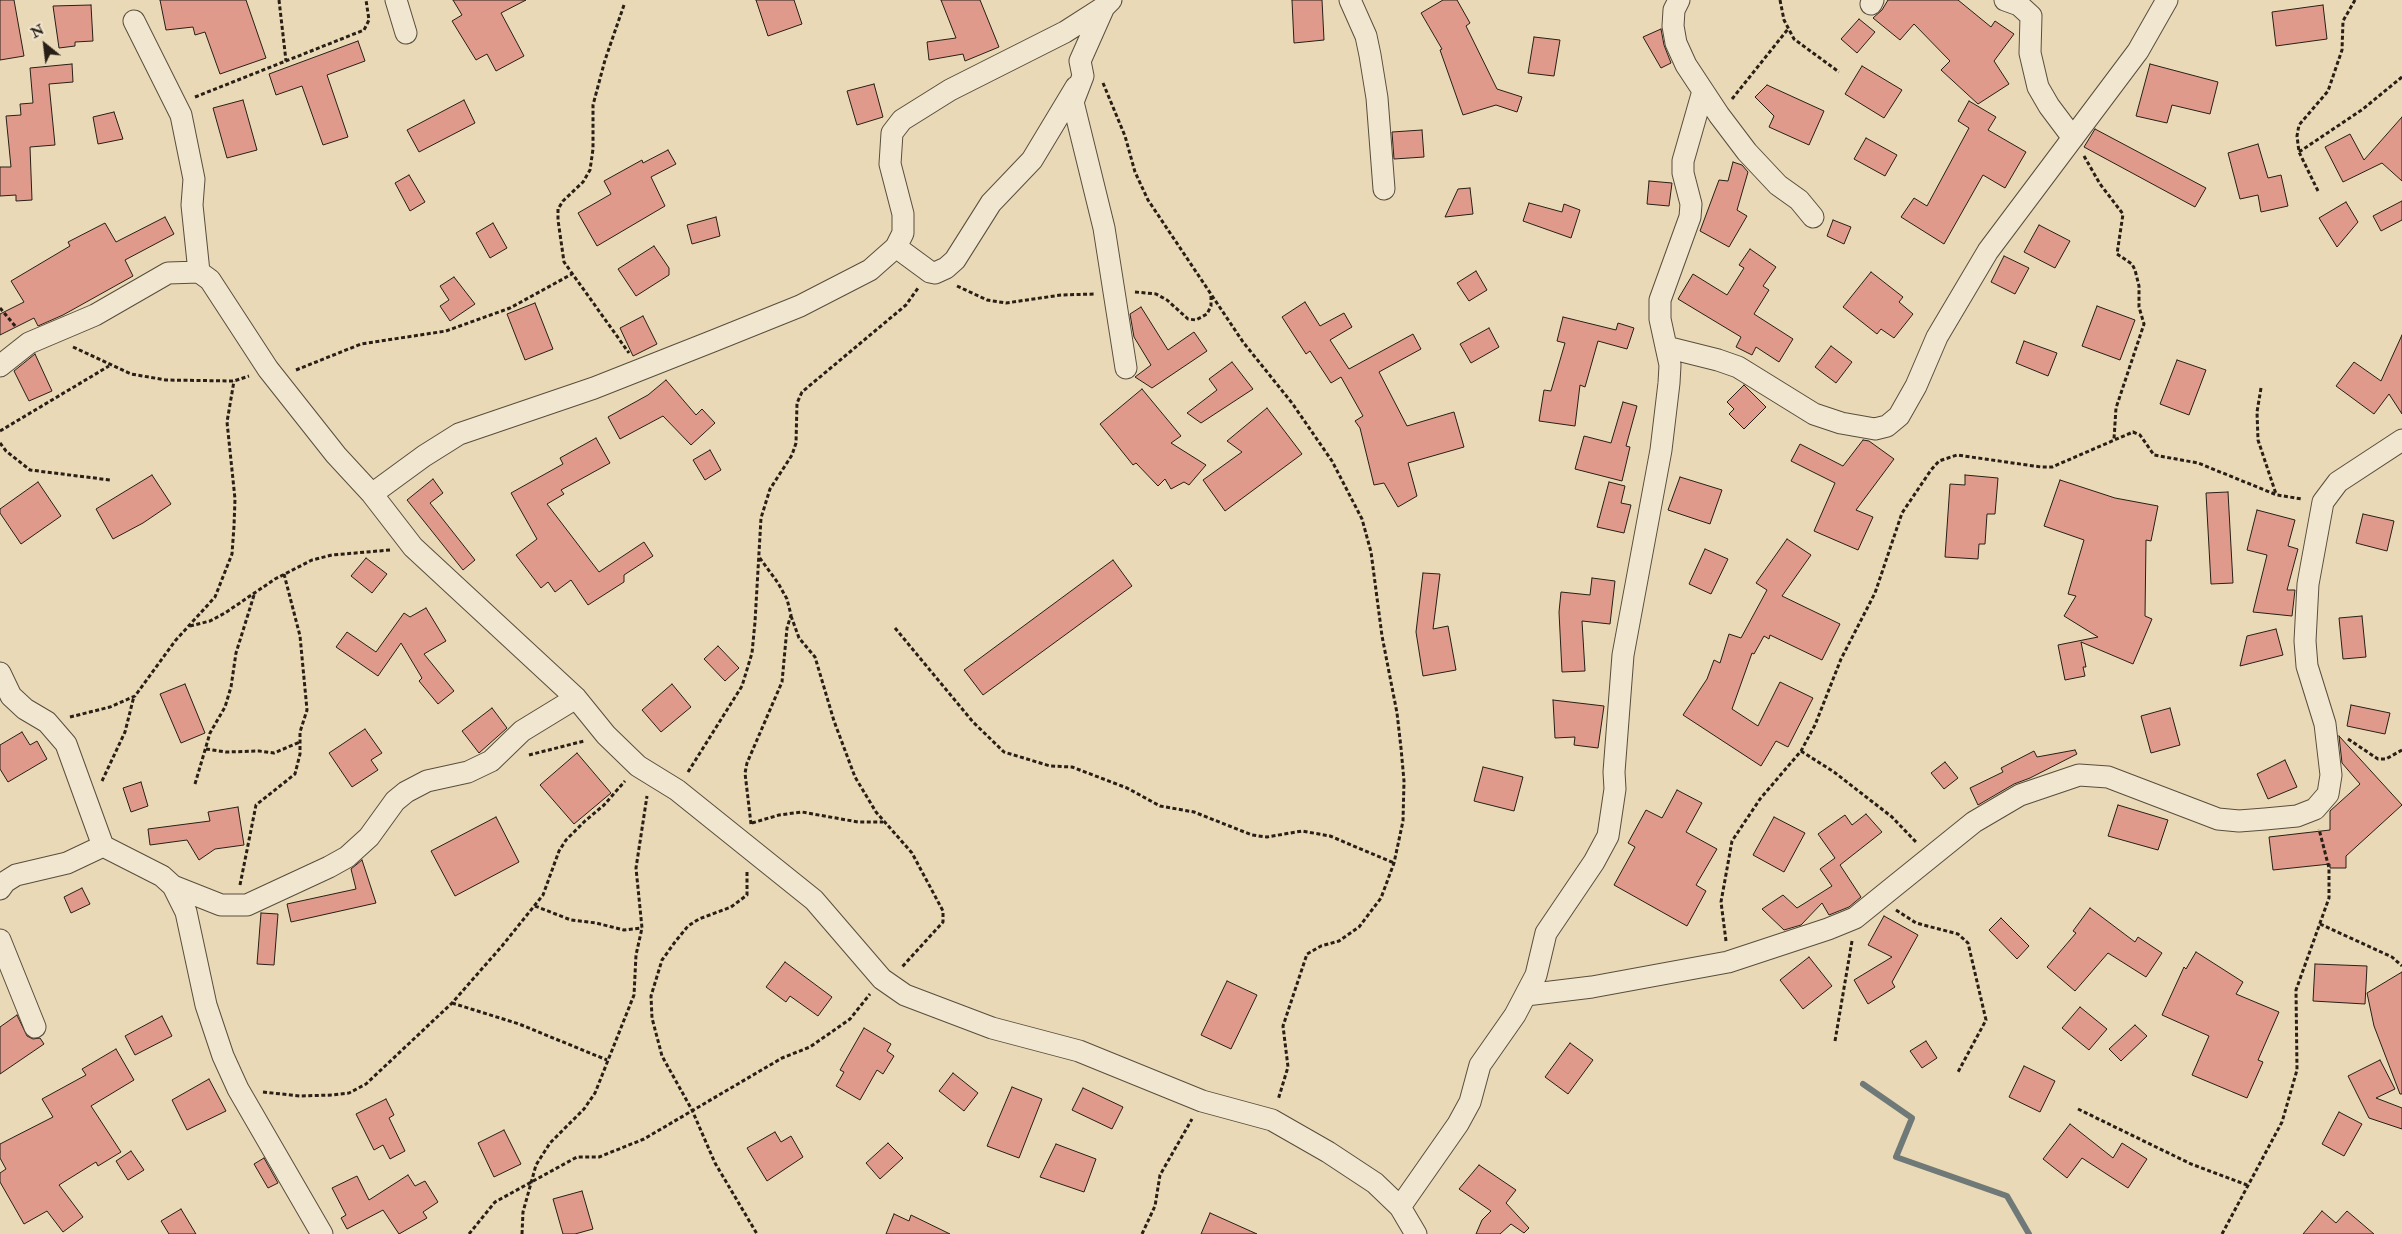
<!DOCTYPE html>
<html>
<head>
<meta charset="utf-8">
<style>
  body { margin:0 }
  #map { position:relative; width:2402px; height:1234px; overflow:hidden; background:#ead9b6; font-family:"IM FELL Double Pica",serif }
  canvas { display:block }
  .north { position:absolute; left:20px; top:20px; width:50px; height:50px; -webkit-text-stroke:4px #f1e6d0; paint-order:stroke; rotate:331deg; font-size:14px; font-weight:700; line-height:20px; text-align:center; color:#281f16 }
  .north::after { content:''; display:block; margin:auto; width:18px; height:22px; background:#281f16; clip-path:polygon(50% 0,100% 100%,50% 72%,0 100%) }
</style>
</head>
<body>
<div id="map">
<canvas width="2402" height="1234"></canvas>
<div class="north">N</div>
</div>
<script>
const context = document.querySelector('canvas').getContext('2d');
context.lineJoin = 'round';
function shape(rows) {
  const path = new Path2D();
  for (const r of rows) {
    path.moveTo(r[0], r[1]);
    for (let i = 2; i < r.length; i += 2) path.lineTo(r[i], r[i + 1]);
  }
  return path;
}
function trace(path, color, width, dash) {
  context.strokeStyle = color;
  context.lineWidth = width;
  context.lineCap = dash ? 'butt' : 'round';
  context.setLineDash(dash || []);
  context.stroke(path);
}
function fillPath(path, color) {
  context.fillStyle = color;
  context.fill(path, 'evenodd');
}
trace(shape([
  [1863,1084,1912,1118,1896,1157,2007,1196,2029,1234]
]), '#6f7a78', 6);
const building = shape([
  [0,0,14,0,24,56,0,60,0,0],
  [160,0,246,0,266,58,220,74,205,32,195,35,193,27,166,30,160,0],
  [453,0,526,0,501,13,524,56,496,71,487,54,476,60,452,21,462,15,453,0],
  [756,0,794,0,802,24,768,36,756,0],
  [941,0,980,0,999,47,965,61,963,54,929,60,927,42,956,38,941,0],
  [1292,0,1322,0,1324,40,1294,43,1292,0],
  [1443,0,1457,0,1470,23,1466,26,1497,89,1522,97,1517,112,1496,105,1463,115,1440,50,1442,49,1421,13,1443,0],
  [1888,0,1958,0,1991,27,1995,21,2014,34,1994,61,2009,84,1978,104,1941,70,1950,61,1914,24,1900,40,1873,18,1882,10,1888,0],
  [91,5,93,41,75,42,75,46,59,48,53,6,91,5],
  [2323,5,2327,39,2276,46,2272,12,2323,5],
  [1859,19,1875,32,1857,53,1841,39,1859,19],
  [1661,29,1664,45,1671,63,1661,68,1643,37,1661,29],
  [1534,37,1560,40,1554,76,1528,73,1534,37],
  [358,41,365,61,327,75,348,137,323,145,302,86,276,95,269,74,358,41],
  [72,64,73,82,49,84,55,145,30,147,32,200,16,201,16,195,0,196,0,167,11,167,6,116,21,115,20,104,33,103,30,68,72,64],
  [2150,64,2218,82,2210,114,2172,105,2167,123,2136,116,2150,64],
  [1862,66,1902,90,1884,118,1845,94,1862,66],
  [874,84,883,117,857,125,847,91,874,84],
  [1767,85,1824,111,1809,145,1769,127,1774,116,1755,97,1767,85],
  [243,100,257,150,227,158,213,108,243,100],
  [464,100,475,123,419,152,407,130,464,100],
  [1969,101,1996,117,1988,130,2026,152,2005,188,1983,175,1944,244,1901,217,1914,198,1927,206,1969,128,1958,121,1969,101],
  [114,112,123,139,98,144,93,117,114,112],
  [2402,117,2402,181,2382,163,2343,182,2325,147,2350,134,2364,160,2402,117],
  [2095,129,2206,188,2195,207,2084,147,2095,129],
  [1422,130,1424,157,1394,159,1392,132,1422,130],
  [1866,138,1897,155,1885,176,1854,159,1866,138],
  [2258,144,2268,178,2281,175,2288,206,2261,212,2258,195,2240,199,2228,153,2258,144],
  [668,150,676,164,651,177,665,206,597,246,578,213,611,194,604,181,642,160,643,163,668,150],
  [1733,162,1742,165,1748,172,1737,210,1747,216,1729,247,1700,231,1719,180,1728,181,1733,162],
  [409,175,425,202,410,211,395,183,409,175],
  [1649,181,1672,183,1669,206,1647,204,1649,181],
  [1470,188,1473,214,1445,217,1458,189,1470,188],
  [2402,201,2402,220,2381,231,2373,216,2402,201],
  [2346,202,2358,222,2337,247,2319,218,2346,202],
  [1529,203,1562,212,1564,204,1580,210,1571,238,1523,221,1529,203],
  [165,217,174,234,125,260,133,276,63,315,38,326,34,318,0,335,0,314,24,302,11,281,70,246,68,242,105,223,116,242,165,217],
  [716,217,720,236,692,244,687,225,716,217],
  [1833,220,1851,227,1844,244,1827,236,1833,220],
  [493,223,507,248,490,258,476,233,493,223],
  [2039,225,2070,241,2055,268,2024,252,2039,225],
  [654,246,669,268,669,275,636,296,618,269,654,246],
  [1750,249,1776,267,1763,286,1769,290,1754,314,1793,339,1779,362,1756,347,1752,355,1736,347,1741,337,1678,299,1693,274,1727,295,1744,268,1739,265,1750,249],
  [2004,256,2029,268,2015,294,1991,282,2004,256],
  [1476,271,1487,290,1469,301,1457,283,1476,271],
  [1871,272,1903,297,1899,302,1913,314,1894,338,1881,329,1877,334,1843,307,1871,272],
  [454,277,475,304,450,321,440,306,449,300,440,286,454,277],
  [1305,302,1320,326,1344,313,1352,327,1330,340,1349,369,1413,334,1421,349,1379,372,1407,426,1454,412,1464,447,1408,463,1417,496,1398,507,1384,483,1374,485,1360,428,1355,421,1363,416,1341,377,1331,383,1310,351,1306,354,1282,317,1305,302],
  [535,303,553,349,525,360,507,314,535,303],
  [2097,306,2135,320,2120,360,2082,346,2097,306],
  [1141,307,1168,350,1194,332,1207,351,1152,388,1135,377,1151,365,1134,337,1130,314,1141,307],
  [643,316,657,344,633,356,620,328,643,316],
  [1563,317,1616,330,1618,323,1634,328,1627,349,1598,341,1585,387,1580,385,1575,426,1539,421,1544,390,1551,391,1565,343,1557,341,1563,317],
  [1489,328,1499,347,1471,363,1460,344,1489,328],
  [2402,335,2402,414,2389,394,2374,414,2336,386,2354,362,2381,381,2402,335],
  [2024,341,2057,353,2048,376,2016,363,2024,341],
  [1831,346,1852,362,1836,383,1815,367,1831,346],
  [35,354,52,391,29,401,14,371,35,354],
  [2177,360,2206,370,2189,415,2160,404,2177,360],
  [1232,362,1253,389,1201,423,1187,413,1217,390,1209,379,1232,362],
  [666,380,696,415,702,409,715,423,691,445,663,416,620,439,608,417,648,395,666,380],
  [1744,385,1766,407,1744,429,1729,414,1734,409,1727,402,1744,385],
  [1142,389,1181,436,1171,443,1206,465,1189,485,1184,482,1171,489,1165,479,1158,486,1136,463,1133,465,1100,424,1142,389],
  [1623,402,1637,406,1626,446,1630,447,1622,481,1575,469,1584,436,1611,443,1623,402],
  [1267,408,1302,454,1225,511,1203,480,1242,452,1227,441,1267,408],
  [596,438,610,463,561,490,564,494,547,504,599,572,644,542,653,556,624,575,624,582,588,605,571,580,555,592,548,582,541,588,516,555,537,539,511,493,563,464,560,458,596,438],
  [1863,440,1869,441,1894,459,1856,510,1873,517,1858,550,1814,531,1835,483,1791,461,1800,444,1843,466,1863,440],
  [710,450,721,470,705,480,693,460,710,450],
  [152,475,171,504,143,523,113,539,96,509,152,475],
  [1965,475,1998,478,1995,514,1987,514,1985,544,1979,544,1978,559,1945,557,1950,484,1965,485,1965,475],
  [1680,477,1722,490,1710,524,1668,510,1680,477],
  [433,479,443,493,430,503,475,560,463,570,407,500,433,479],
  [2060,480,2115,498,2158,506,2151,541,2146,540,2145,616,2152,619,2133,664,2081,642,2086,667,2083,667,2085,676,2065,680,2058,645,2098,637,2064,616,2076,596,2068,594,2084,540,2044,526,2060,480],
  [38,482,61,516,21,544,0,513,0,509,38,482],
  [1609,482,1625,486,1621,503,1631,505,1624,533,1597,527,1609,482],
  [2228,492,2233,583,2211,584,2206,493,2228,492],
  [2257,510,2295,520,2288,546,2298,549,2287,590,2295,590,2292,616,2253,612,2267,555,2247,550,2257,510],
  [2363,514,2394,521,2387,551,2356,543,2363,514],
  [1787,539,1811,555,1782,596,1840,624,1822,660,1770,635,1769,639,1764,636,1754,654,1752,653,1732,709,1758,726,1780,682,1813,698,1788,747,1776,741,1761,766,1683,715,1707,679,1714,660,1720,663,1729,634,1741,638,1767,590,1756,583,1787,539],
  [1705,549,1728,559,1711,594,1689,584,1705,549],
  [366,558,387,574,372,593,351,576,366,558],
  [1113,560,1132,586,983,695,964,670,1113,560],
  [1423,573,1440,574,1433,629,1448,626,1456,670,1423,676,1416,632,1423,573],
  [1592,578,1615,581,1610,624,1582,621,1585,671,1562,672,1559,612,1561,592,1590,595,1592,578],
  [426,608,446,641,424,654,454,691,438,704,419,681,422,678,401,643,378,676,336,647,347,632,376,652,404,613,410,617,426,608],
  [2362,616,2366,657,2343,659,2339,618,2362,616],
  [2276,629,2283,655,2240,666,2247,636,2276,629],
  [718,646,739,668,725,681,704,659,718,646],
  [185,684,205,733,181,743,160,694,185,684],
  [672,684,691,707,661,732,642,710,672,684],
  [1553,700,1604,706,1598,748,1574,745,1575,737,1555,738,1553,700],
  [2351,705,2390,713,2385,734,2347,726,2351,705],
  [492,708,507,728,479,753,462,731,492,708],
  [2170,708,2180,745,2151,753,2141,716,2170,708],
  [365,729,382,753,371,760,378,770,352,787,329,753,365,729],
  [22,732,30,745,37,741,47,759,8,782,0,769,0,745,22,732],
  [2339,736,2402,805,2346,856,2346,868,2330,868,2330,864,2273,870,2269,837,2330,830,2330,811,2360,784,2342,763,2339,736],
  [2075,750,2077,754,2030,778,2014,784,1978,805,1970,788,2003,772,2001,768,2034,751,2037,757,2075,750],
  [577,753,611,793,574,824,540,785,577,753],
  [2285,760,2297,787,2268,799,2257,774,2285,760],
  [1945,762,1958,778,1944,789,1931,773,1945,762],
  [1483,767,1523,777,1514,811,1474,801,1483,767],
  [141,782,148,806,131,812,123,788,141,782],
  [1677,790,1702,803,1686,832,1717,849,1696,885,1706,891,1687,926,1614,885,1635,847,1628,843,1646,810,1662,818,1677,790],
  [2118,805,2168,820,2158,850,2108,836,2118,805],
  [238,807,244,845,215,849,199,860,187,840,150,845,148,829,210,821,208,812,238,807],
  [1866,814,1882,832,1840,865,1861,897,1849,907,1829,915,1822,903,1801,925,1784,930,1762,909,1783,895,1797,908,1832,886,1820,869,1835,858,1818,834,1845,815,1852,825,1866,814],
  [496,817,519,862,455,896,431,851,496,817],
  [1774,817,1805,833,1784,872,1753,855,1774,817],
  [362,860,376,903,291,922,287,904,356,889,351,869,362,860],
  [82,888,90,904,71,913,64,897,82,888],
  [2090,908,2135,942,2138,937,2162,953,2146,977,2108,953,2075,991,2047,967,2076,933,2073,931,2090,908],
  [261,913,278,914,274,965,257,964,261,913],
  [1884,916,1918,935,1892,982,1895,987,1868,1004,1854,980,1892,957,1868,945,1884,916],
  [2001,918,2029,946,2017,959,1989,930,2001,918],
  [2196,952,2243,982,2236,994,2279,1012,2258,1060,2263,1062,2247,1098,2192,1075,2209,1036,2162,1015,2184,967,2186,969,2196,952],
  [1809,957,1832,986,1803,1009,1780,980,1809,957],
  [785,962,832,997,818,1016,790,996,786,1002,766,987,785,962],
  [2315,964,2367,966,2365,1004,2313,1001,2315,964],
  [2402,972,2402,1094,2400,1094,2374,1026,2367,993,2402,972],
  [1227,981,1257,995,1231,1049,1201,1035,1227,981],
  [2080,1007,2107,1029,2089,1050,2062,1028,2080,1007],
  [17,1015,27,1036,33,1039,40,1038,44,1044,0,1074,0,1027,17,1015],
  [162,1016,172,1036,135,1055,125,1036,162,1016],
  [2135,1025,2147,1036,2121,1061,2109,1049,2135,1025],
  [864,1028,891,1044,887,1051,894,1056,883,1074,877,1070,860,1100,836,1086,844,1072,840,1070,864,1028],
  [1926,1041,1937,1058,1922,1068,1910,1051,1926,1041],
  [1570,1043,1593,1060,1568,1094,1545,1077,1570,1043],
  [116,1049,134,1080,91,1106,121,1152,98,1166,96,1162,59,1185,83,1217,63,1232,47,1211,24,1224,0,1182,0,1173,6,1169,0,1158,0,1144,53,1117,42,1099,86,1075,82,1069,116,1049],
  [2380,1060,2395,1089,2376,1098,2402,1108,2402,1129,2369,1118,2348,1076,2380,1060],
  [2024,1066,2055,1081,2040,1112,2009,1097,2024,1066],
  [953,1073,978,1093,964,1111,939,1091,953,1073],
  [209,1079,226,1111,187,1130,172,1100,209,1079],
  [1012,1087,1042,1099,1019,1158,987,1146,1012,1087],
  [1083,1088,1123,1107,1112,1129,1072,1110,1083,1088],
  [386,1099,394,1115,389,1118,405,1151,390,1159,383,1145,374,1150,356,1114,386,1099],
  [2339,1112,2362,1124,2344,1156,2322,1144,2339,1112],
  [2070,1124,2113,1158,2122,1143,2147,1159,2128,1188,2082,1158,2067,1178,2043,1159,2070,1124],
  [504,1130,521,1164,494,1177,478,1143,504,1130],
  [775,1132,781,1142,791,1136,803,1157,767,1181,747,1148,775,1132],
  [888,1143,903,1158,880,1179,866,1163,888,1143],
  [1056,1144,1096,1159,1084,1192,1040,1177,1056,1144],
  [131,1151,144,1170,128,1180,116,1161,131,1151],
  [264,1158,278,1183,268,1188,254,1164,264,1158],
  [1479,1165,1516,1190,1506,1203,1529,1228,1524,1233,1511,1224,1500,1234,1476,1234,1482,1220,1491,1211,1459,1189,1479,1165],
  [408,1175,415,1186,425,1181,438,1202,423,1212,427,1218,399,1234,383,1210,347,1229,341,1218,346,1215,332,1188,357,1176,369,1200,408,1175],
  [582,1191,593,1229,575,1234,563,1234,553,1199,582,1191],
  [181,1209,196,1234,169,1234,161,1221,181,1209],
  [2322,1211,2336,1223,2347,1211,2374,1234,2303,1234,2322,1211],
  [1210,1213,1257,1234,1201,1234,1210,1213],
  [894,1214,909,1221,911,1215,950,1234,886,1234,894,1214]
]);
fillPath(building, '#df9a8c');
trace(building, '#281f16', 1);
const minor = shape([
  [396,0,406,33],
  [1350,0,1366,36,1370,55,1377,98,1384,189],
  [1679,0,1674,10,1673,26,1676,43,1686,65,1719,115,1747,152,1778,185,1799,200,1813,217],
  [2005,0,2019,5,2031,16,2030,53,2038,87,2049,106,2073,138],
  [1871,4,1873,0],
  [1104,7,1080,61,1083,76,1073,102,1104,228,1126,368],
  [134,21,181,115,194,179,192,205,199,272],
  [896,247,930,272,935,273,946,268,955,260,991,203,1032,160,1076,87],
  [1666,347,1718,360,1738,367,1814,414,1841,423,1875,429,1887,426,1899,416,1916,386,1937,337,1988,251,2138,51,2167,0],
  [0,366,29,343,95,315,168,273,199,272,210,280,268,369,336,455,372,494,413,547,576,698,606,735,638,766,677,790,814,900,882,979,905,995,992,1028,1079,1051,1202,1101,1272,1120,1328,1152,1375,1183,1400,1207,1416,1234],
  [372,494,424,456,459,434,594,388,713,341,800,306,870,270,896,247,903,233,903,214,890,164,892,133,902,120,950,90,1065,32,1104,7,1111,0],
  [0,673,11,696,25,709,47,722,66,744,103,846,67,863,16,875,5,882,0,889],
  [103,846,162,876,173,886,186,912,206,1005,223,1056,238,1089,322,1234],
  [173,886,221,905,247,905,329,867,347,857,369,837,395,801,406,792,427,781,468,772,491,761,522,731,576,698],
  [0,940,35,1027],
  [1526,995,1592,987,1728,962,1828,929,1855,918,1974,822,2020,795,2079,775,2108,777,2218,819,2239,821,2265,819,2297,816,2315,809,2328,794,2331,775,2325,724,2307,666,2305,641,2308,584,2323,502,2338,482,2402,440],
  [1400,1207,1458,1124,1470,1102,1480,1065,1515,1015,1536,975,1546,933,1594,862,1608,836,1615,789,1614,772,1623,655,1661,450,1669,383,1670,365,1660,319,1660,300,1690,217,1691,204,1683,173,1683,161,1703,91]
]);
trace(minor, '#584e3e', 23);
trace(shape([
  [279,0,286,61],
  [1780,0,1784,20,1794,39,1839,72],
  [624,5,605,60,593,105,593,149,590,170,583,182,563,201,558,209,558,220,564,262,629,353],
  [1103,83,1125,136,1135,172,1148,200,1243,342,1292,403,1332,461,1362,519,1371,552,1382,636,1397,713,1401,748,1404,781,1403,821,1394,863,1381,898,1359,927,1339,941,1321,946,1307,954,1283,1026,1288,1067,1278,1100],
  [195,97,364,30,369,20,366,0],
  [1732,99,1788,29],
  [2299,152,2363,109,2402,77],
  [2084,156,2100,184,2123,214,2117,254,2132,264,2135,270,2139,286,2139,307,2144,324,2116,408,2114,439],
  [2318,191,2299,152,2297,136,2299,125,2328,91,2342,50,2343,21,2355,0],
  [957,286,987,300,1006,303,1061,295,1094,294],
  [1135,292,1156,294,1167,300,1188,319,1196,320,1207,314,1211,306,1211,294],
  [0,308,16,327],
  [73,347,131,374,166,380,234,381,249,376],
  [296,370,361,344,446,331,510,308,572,274],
  [2261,388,2257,412,2258,440,2276,494],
  [0,431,109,366],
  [0,443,6,451,30,470,110,480],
  [791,616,799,638,815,657,834,721,855,777,876,812,912,853,943,911,943,922,902,967],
  [190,626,210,621,225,613,275,579,312,560,332,555,390,550],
  [895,628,973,722,1004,752,1050,766,1072,767,1127,788,1160,806,1194,812,1252,835,1267,837,1302,831,1330,836,1394,863],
  [70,717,110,707,135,696,175,641,215,597,232,554,234,526,235,499,227,422,234,381],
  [2348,739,2378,759,2386,759,2402,750],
  [206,749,226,752,259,751,274,753,300,742],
  [1801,751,1834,772,1892,817,1916,842],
  [529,755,584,741],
  [688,772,742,686,752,653,755,622,761,518,770,489,792,455,796,443,797,403,802,392,906,305,918,288],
  [102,781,125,732,134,696],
  [195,784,210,733,225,707,231,687,236,653,255,592],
  [752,823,779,815,802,812,858,822,883,822],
  [751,824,745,773,747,763,782,682,787,628,791,615,787,599,778,583,759,557],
  [747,872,747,895,731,907,699,919,688,926,675,942,662,960,651,996,652,1018,662,1056,692,1110,715,1163,757,1234],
  [240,885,256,805,295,774,300,754,300,732,307,710,300,636,284,574],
  [535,906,571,920,596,923,624,930,642,928],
  [1896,910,1916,923,1958,934,1968,943,1986,1020,1958,1072],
  [2320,924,2392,957,2402,966],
  [1726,941,1721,902,1732,841,1760,799,1801,751,1815,725,1841,659,1875,593,1902,513,1931,470,1939,461,1957,455,2041,467,2052,467,2133,432,2140,435,2154,455,2198,463,2277,495,2302,499],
  [452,1003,519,1024,607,1060],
  [1835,1041,1852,941],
  [263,1092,300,1096,332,1095,349,1093,366,1084,452,1003,502,946,543,895,559,851,566,840,585,821,604,805,625,781],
  [2078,1109,2191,1164,2247,1185],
  [469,1234,495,1202,577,1157,599,1157,644,1139,782,1058,810,1047,850,1019,870,994],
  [522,1234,523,1212,536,1165,550,1143,584,1109,595,1093,634,995,636,955,642,928,636,868,647,796],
  [1142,1234,1155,1206,1160,1175,1192,1119],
  [2222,1234,2282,1122,2297,1070,2296,990,2329,898,2329,868,2319,829]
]), '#281f16', 3, [4, 2.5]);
trace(minor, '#f1e6d0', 21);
</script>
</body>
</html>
